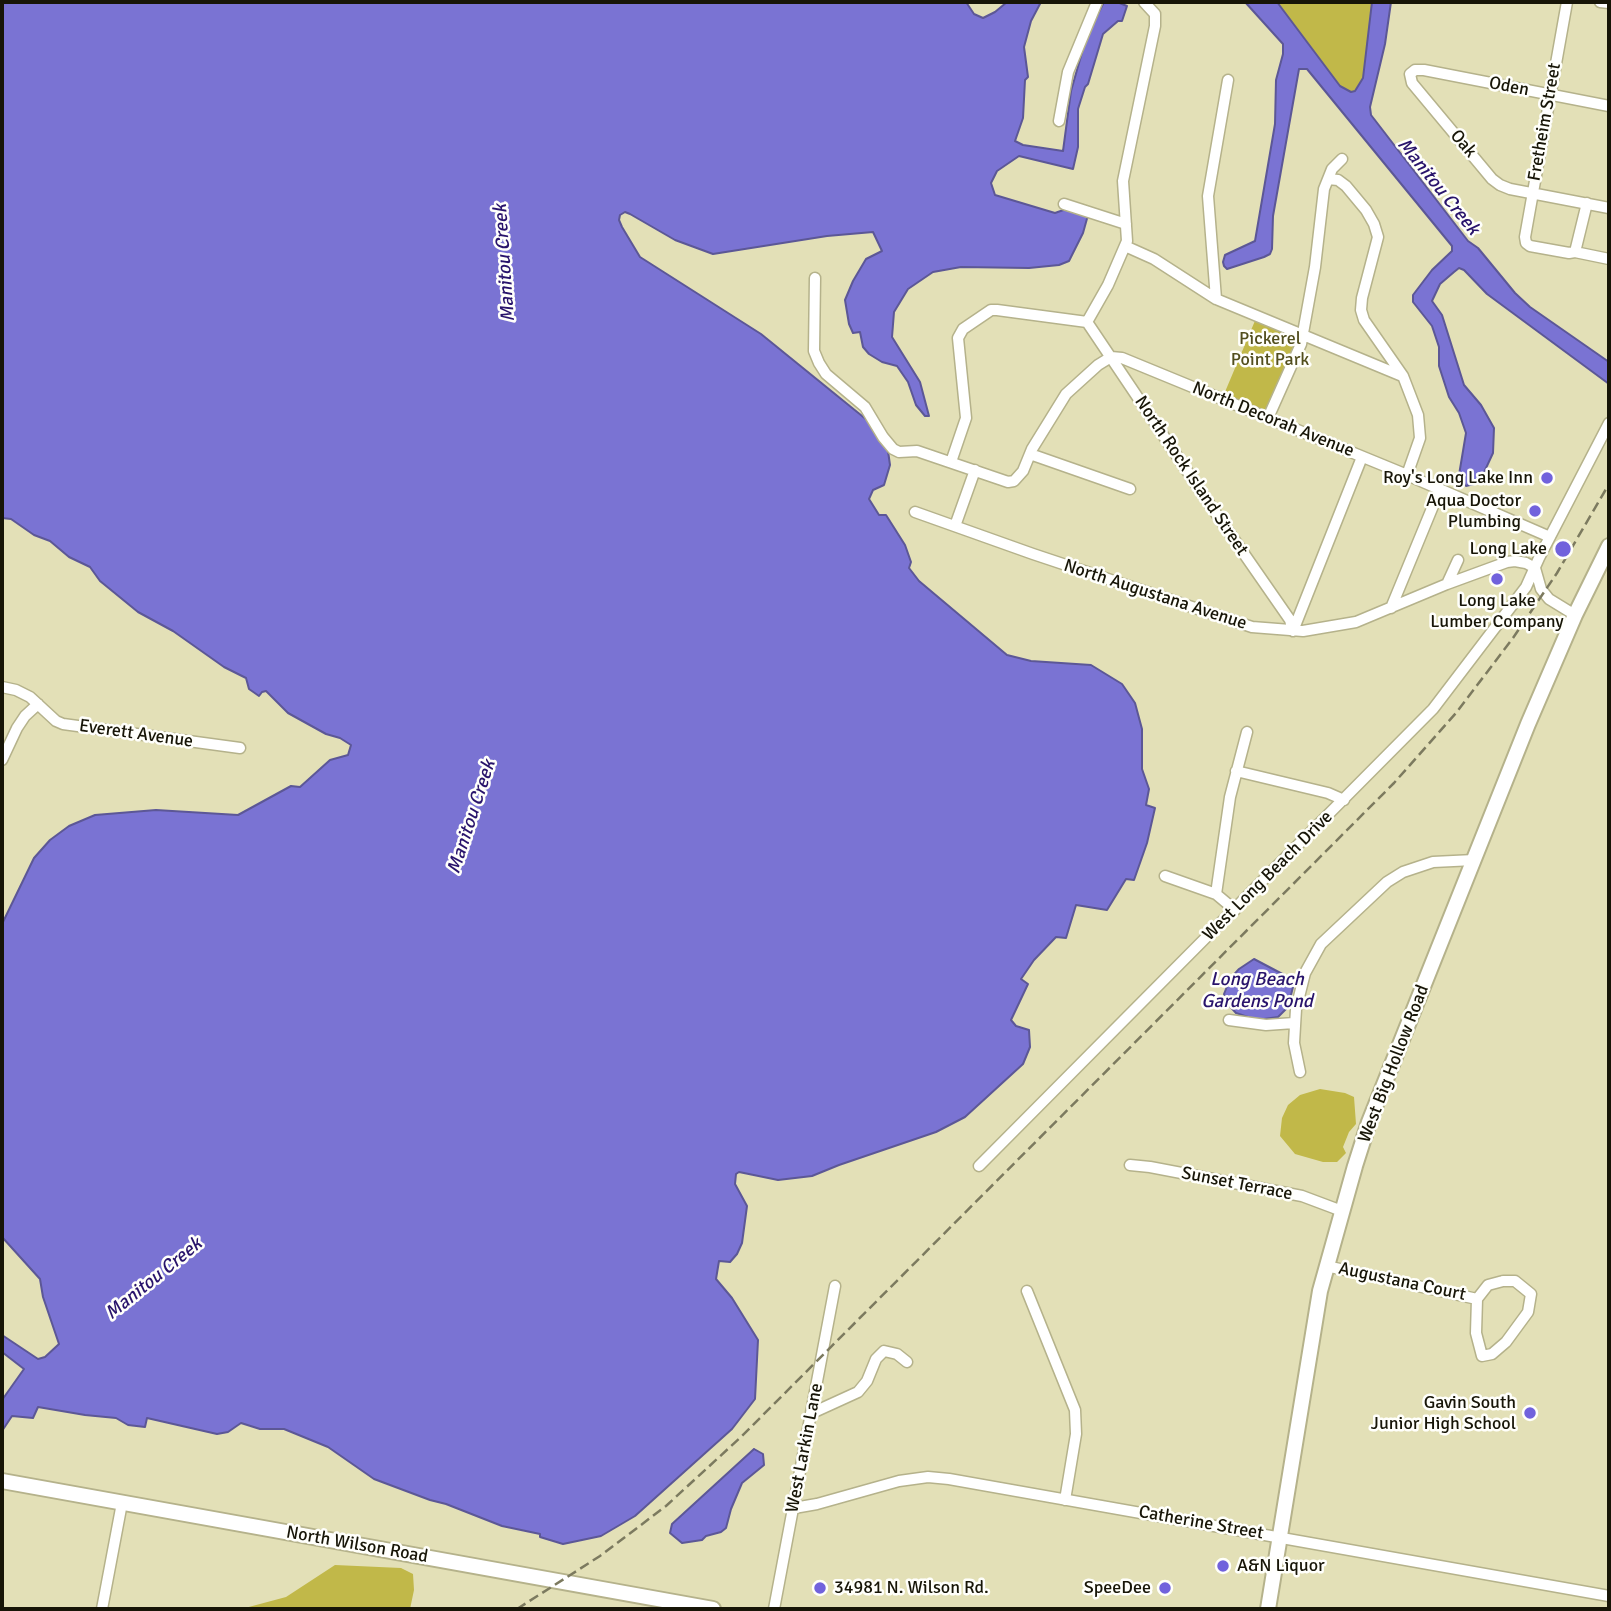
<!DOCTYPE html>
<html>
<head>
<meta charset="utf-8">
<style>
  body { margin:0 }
  #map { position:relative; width:1611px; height:1611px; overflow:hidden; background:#e3e0b7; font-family:Signika,sans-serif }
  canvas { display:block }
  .frame { position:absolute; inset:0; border:4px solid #171507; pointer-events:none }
</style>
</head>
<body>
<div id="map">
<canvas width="1611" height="1611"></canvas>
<div class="frame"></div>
</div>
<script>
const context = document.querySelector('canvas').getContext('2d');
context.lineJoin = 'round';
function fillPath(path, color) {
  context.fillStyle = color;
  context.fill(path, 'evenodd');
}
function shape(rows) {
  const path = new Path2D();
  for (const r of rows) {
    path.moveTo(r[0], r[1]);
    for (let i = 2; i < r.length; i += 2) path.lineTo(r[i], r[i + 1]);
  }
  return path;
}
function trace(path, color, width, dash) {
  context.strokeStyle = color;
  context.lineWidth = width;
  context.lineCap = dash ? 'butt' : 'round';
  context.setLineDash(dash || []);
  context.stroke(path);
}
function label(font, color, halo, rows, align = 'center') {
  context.font = font + ' Signika,sans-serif';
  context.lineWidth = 5;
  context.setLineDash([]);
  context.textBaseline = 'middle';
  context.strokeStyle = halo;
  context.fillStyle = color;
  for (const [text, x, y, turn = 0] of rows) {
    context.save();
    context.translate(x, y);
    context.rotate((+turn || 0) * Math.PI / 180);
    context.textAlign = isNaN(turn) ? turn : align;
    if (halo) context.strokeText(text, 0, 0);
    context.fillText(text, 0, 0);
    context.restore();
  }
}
fillPath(shape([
  [1277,2,1372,2,1363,78,1355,91,1351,92,1340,86],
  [1257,316,1303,335,1268,418,1222,399],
  [1320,1089,1345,1093,1354,1097,1356,1124,1349,1132,1343,1147,1346,1153,1337,1162,1323,1162,1295,1154,1280,1136,1282,1118,1288,1105,1300,1095],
  [335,1565,401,1568,413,1574,414,1590,410,1609,229,1609,245,1608,286,1597]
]), '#c1b849');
const water = shape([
  [2,2,966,2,974,14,983,18,995,12,1007,2,1041,2,1031,21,1024,47,1028,77,1025,80,1023,118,1015,141,1023,145,1063,151,1071,91,1087,35,1104,2,1117,2,1127,6,1122,21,1118,21,1103,34,1088,84,1085,87,1078,109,1078,147,1073,169,1019,156,997,171,991,183,995,195,1055,213,1069,208,1088,215,1083,233,1069,261,1059,265,1029,268,961,267,933,272,908,289,894,312,892,337,920,382,929,416,925,416,916,405,908,382,897,366,882,362,869,354,863,347,860,332,853,333,849,324,845,300,853,281,866,259,882,251,873,232,827,236,713,254,675,240,630,214,625,212,620,215,619,220,622,227,640,257,761,334,867,420,888,451,890,465,884,485,873,490,869,499,879,515,886,515,905,545,911,562,909,568,919,581,1007,655,1031,661,1091,665,1122,684,1135,703,1142,729,1142,769,1149,789,1146,805,1155,808,1147,843,1134,880,1126,879,1107,910,1076,905,1066,938,1056,937,1034,960,1021,979,1028,984,1011,1020,1016,1026,1029,1030,1030,1047,1023,1064,965,1117,936,1132,839,1165,812,1176,778,1180,739,1172,736,1174,735,1184,747,1206,742,1243,737,1254,730,1262,719,1261,716,1279,732,1298,758,1340,755,1399,732,1429,635,1516,601,1536,563,1544,540,1537,540,1534,502,1526,446,1504,430,1500,374,1479,328,1447,284,1429,260,1429,241,1423,228,1432,217,1434,147,1418,145,1427,128,1425,116,1418,85,1415,38,1407,33,1418,12,1416,2,1431,2,1400,24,1369,2,1352,2,1335,38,1359,45,1357,59,1344,43,1297,40,1279,2,1237,2,924,34,858,50,840,69,826,95,815,156,810,238,815,291,786,300,787,330,760,348,755,351,745,340,738,326,734,288,713,266,691,262,692,259,696,249,689,246,678,224,667,173,631,138,612,100,581,90,567,69,557,50,541,34,535,11,519,2,518,2,2],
  [1245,2,1277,2,1340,86,1351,92,1355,91,1363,78,1372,2,1391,2,1385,44,1370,107,1371,115,1468,241,1478,248,1515,293,1530,307,1609,362,1609,384,1487,294,1464,270,1459,268,1454,272,1440,284,1432,301,1442,315,1464,385,1481,405,1494,428,1493,453,1480,481,1474,484,1466,486,1459,475,1466,433,1459,413,1449,397,1439,366,1439,347,1432,326,1413,302,1413,295,1432,270,1452,251,1452,246,1307,69,1299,69,1273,216,1272,249,1270,254,1264,257,1227,269,1224,266,1223,262,1225,255,1255,241,1275,124,1276,80,1283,54,1283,44,1245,2],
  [1254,959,1290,978,1294,983,1288,1007,1278,1017,1257,1020,1236,1013,1226,1002,1224,994,1230,979,1239,969,1254,959],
  [754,1449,763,1454,764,1465,742,1483,731,1509,726,1528,721,1532,706,1536,702,1540,682,1543,670,1533,672,1524,754,1449]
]);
fillPath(water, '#7a73d3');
trace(water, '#5c5796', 2);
const street = shape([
  [1567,2,1525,237,1526,243,1530,246,1569,253,1575,252,1587,203],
  [1600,2,1609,3],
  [1609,106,1424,70,1415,70,1410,74,1412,83,1492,179,1500,185,1510,189,1609,208],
  [1059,121,1068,72,1097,2],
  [1328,179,1338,180,1346,186,1366,210,1374,224,1378,237,1362,298,1361,310,1364,320,1403,376,1418,415,1420,438,1407,475],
  [1064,204,1126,224],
  [1125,246,1154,259,1216,299,1402,376],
  [1575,252,1609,259],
  [815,278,814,351,819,363,826,374,865,407,883,437,893,449,899,452,917,451,1008,482,1014,481,1023,471,1032,449,1066,394,1098,365,1111,357,1122,358,1407,475,1550,537],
  [1216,299,1208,196,1228,80],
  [1087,322,1206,499,1290,620,1293,631],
  [1087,322,1108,285,1127,241,1123,181,1155,26,1155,14,1144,2],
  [1268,418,1301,344,1315,267,1324,189,1332,169,1342,159],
  [1030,454,1130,489],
  [951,462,966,418,958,338,963,329,991,310,997,310,1087,322],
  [915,512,1033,554,1252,627,1303,631,1356,622,1447,584,1507,562,1515,561,1526,563,1535,568,1541,589,1549,599,1575,615],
  [955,526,975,470],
  [1447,584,1458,560],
  [1391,608,1440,489],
  [1293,631,1362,457],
  [2,687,16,690,30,697,56,721,63,724,240,748],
  [2,760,17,728,25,716,38,704],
  [1236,771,1328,793,1344,800],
  [1165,876,1216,894,1235,910],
  [1216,894,1230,797,1247,732],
  [1229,1020,1266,1025,1294,1023],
  [1300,1072,1294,1043,1296,1009,1305,973,1321,944,1387,882,1403,872,1433,862,1474,860],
  [1130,1165,1150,1167,1302,1196,1342,1211],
  [979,1166,1433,709,1526,587,1539,558,1609,423],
  [1326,1266,1477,1299],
  [1503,1281,1515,1281,1531,1294,1528,1312,1506,1342,1492,1354,1482,1356,1476,1333,1477,1299,1488,1285,1503,1281],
  [1027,1291,1075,1410,1076,1434,1065,1500],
  [812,1413,858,1392,867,1381,876,1359,884,1351,897,1354,907,1362],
  [794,1508,817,1504,899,1481,928,1477,949,1479,1609,1596],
  [102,1609,122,1503],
  [774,1609,835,1286]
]);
const secondary = shape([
  [2,1481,713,1609],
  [1268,1609,1320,1291,1355,1166,1369,1122,1528,724,1575,615,1609,546]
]);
trace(street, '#b5b28b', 13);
trace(secondary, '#b5b28b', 18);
trace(street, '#fff', 10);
trace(secondary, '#fff', 14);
trace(shape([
  [517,1609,600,1556,666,1506,742,1436,1394,783,1456,713,1513,638,1557,573,1609,484]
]), '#7c7a5f', 2.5, [10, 5]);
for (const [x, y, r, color] of [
  [1547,478,7,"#7162dc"],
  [1535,511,7,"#7162dc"],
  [1563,549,9,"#7162dc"],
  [1497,579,7,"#7162dc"],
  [1530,1413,7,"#7162dc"],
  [1223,1566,7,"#7162dc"],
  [820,1588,7,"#7162dc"],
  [1165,1588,7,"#7162dc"]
]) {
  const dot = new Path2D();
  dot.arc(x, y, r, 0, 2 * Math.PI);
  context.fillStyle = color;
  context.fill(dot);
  trace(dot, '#fffffb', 2.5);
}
label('18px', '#171507', '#fffffb', [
  ["Oden",1509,87,11],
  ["Fretheim Street",1545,122,-80],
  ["Oak",1463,144,50],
  ["North Decorah Avenue",1273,420,22],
  ["North Rock Island Street",1191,476,56],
  ["North Augustana Avenue",1155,595,18],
  ["Everett Avenue",136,734,8],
  ["West Long Beach Drive",1268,876,-45],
  ["West Big Hollow Road",1394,1064,-69],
  ["Sunset Terrace",1237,1184,11],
  ["Augustana Court",1402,1282,12],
  ["West Larkin Lane",805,1448,-79],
  ["Catherine Street",1201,1523,10],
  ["North Wilson Road",357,1545,10]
]);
label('18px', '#524e1d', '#fffffb', [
  ["Pickerel",1270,339],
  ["Point Park",1270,360]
]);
label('18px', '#171507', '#fffffb', [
  ["Roy's Long Lake Inn",1533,478],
  ["Aqua Doctor",1521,501],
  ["Plumbing",1521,522],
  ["Long Lake",1547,549],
  ["Long Lake",1497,601,"center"],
  ["Lumber Company",1497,622,"center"],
  ["Gavin South",1516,1403],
  ["Junior High School",1516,1424],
  ["A&N Liquor",1237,1566,"left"],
  ["34981 N. Wilson Rd.",834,1588,"left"],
  ["SpeeDee",1151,1588]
], 'right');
label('italic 19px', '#28136b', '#fffffb', [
  ["Manitou Creek",1438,187,51],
  ["Manitou Creek",505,263,-94],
  ["Manitou Creek",472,817,-72],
  ["Long Beach",1257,980],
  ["Gardens Pond",1257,1002],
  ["Manitou Creek",154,1279,-39]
]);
</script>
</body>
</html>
